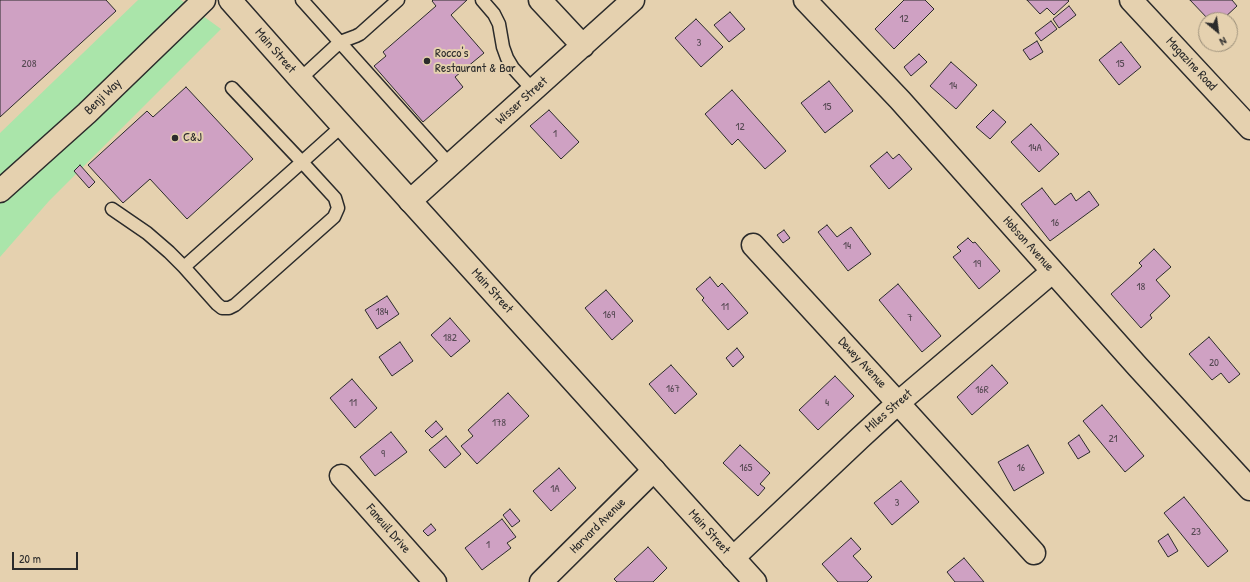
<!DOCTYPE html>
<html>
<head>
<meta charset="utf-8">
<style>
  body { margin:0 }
  #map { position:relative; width:1250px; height:582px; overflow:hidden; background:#e5d1af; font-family:"Patrick Hand",sans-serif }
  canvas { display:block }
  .north { position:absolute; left:1198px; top:12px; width:40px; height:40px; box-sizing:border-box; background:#e5d1af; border:1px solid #9b8f7a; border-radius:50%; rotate:151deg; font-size:11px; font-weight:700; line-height:16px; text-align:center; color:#2b2b2b }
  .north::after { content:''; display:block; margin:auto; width:14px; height:18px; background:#2b2b2b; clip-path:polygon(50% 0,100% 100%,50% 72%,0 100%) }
  .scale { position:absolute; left:12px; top:552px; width:66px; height:18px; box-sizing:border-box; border:2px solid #2b2b2b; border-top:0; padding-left:5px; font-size:12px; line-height:14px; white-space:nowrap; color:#2b2b2b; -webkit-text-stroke:3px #e5d1af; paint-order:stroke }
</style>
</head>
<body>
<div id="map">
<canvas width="1250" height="582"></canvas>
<div class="north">N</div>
<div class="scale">20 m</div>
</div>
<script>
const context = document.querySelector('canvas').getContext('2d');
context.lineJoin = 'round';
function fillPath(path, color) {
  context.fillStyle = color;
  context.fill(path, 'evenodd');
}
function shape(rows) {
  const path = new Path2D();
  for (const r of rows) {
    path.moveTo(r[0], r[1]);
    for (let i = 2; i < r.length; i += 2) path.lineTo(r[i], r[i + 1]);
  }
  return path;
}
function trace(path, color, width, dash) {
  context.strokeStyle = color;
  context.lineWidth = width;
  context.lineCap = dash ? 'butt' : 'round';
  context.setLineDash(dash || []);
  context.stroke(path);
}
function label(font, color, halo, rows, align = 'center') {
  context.font = font + ' "Patrick Hand",sans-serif';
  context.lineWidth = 4;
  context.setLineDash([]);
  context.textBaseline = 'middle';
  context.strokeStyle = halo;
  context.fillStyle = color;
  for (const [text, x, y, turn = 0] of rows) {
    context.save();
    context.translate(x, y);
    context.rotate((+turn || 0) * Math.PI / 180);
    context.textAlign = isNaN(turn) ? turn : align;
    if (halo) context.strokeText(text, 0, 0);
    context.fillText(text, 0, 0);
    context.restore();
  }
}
fillPath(shape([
  [138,0,181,0,221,29,49,201,0,257,0,133]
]), '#aae5aa');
const building = shape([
  [0,0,106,0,116,11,0,117,0,0],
  [433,0,467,0,451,15,484,53,455,77,463,87,423,122,374,66,386,56,383,52,436,6,432,1,433,0],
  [904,0,925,0,934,9,894,49,875,29,904,0],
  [1027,0,1068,0,1069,1,1054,15,1047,8,1040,14,1027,0],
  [1190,0,1232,0,1237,6,1222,20,1209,20,1190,0],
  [1069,6,1076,15,1059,28,1053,19,1069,6],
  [730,12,745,29,729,42,714,25,730,12],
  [696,19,723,47,701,67,675,38,696,19],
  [1051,21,1057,29,1041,41,1035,33,1051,21],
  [1037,41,1043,52,1030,60,1023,50,1037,41],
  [1121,42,1141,67,1119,85,1099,60,1121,42],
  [919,54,927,62,911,76,904,67,919,54],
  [951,62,977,85,956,109,930,86,951,62],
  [829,81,853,111,825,133,801,103,829,81],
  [186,87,253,159,187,219,150,179,123,203,88,165,147,111,153,117,186,87],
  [732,90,786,151,765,169,738,139,732,145,705,114,732,90],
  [549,110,579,142,561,159,530,126,549,110],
  [993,110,1006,122,990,139,976,127,993,110],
  [1031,124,1059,154,1039,172,1011,142,1031,124],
  [887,152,893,159,899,154,912,169,889,189,870,166,887,152],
  [80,165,95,182,89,188,74,171,80,165],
  [1042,188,1055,205,1071,193,1076,201,1089,191,1099,205,1050,241,1021,204,1042,188],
  [827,225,837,237,851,227,871,254,848,271,818,232,827,225],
  [784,230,790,238,783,243,777,235,784,230],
  [968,238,973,243,975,242,1000,271,979,289,953,257,961,251,957,247,968,238],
  [1154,249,1171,267,1156,280,1170,296,1150,315,1152,318,1141,328,1111,294,1142,266,1139,263,1154,249],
  [710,277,718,287,722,283,748,313,728,330,702,300,704,298,696,289,710,277],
  [898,284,941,336,922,352,879,300,898,284],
  [606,290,633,321,612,340,585,308,606,290],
  [387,296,399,314,377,329,365,310,387,296],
  [450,318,470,341,451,357,431,335,450,318],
  [1209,337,1240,374,1229,383,1221,373,1212,380,1189,354,1209,337],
  [400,342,413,361,392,376,379,357,400,342],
  [737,348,744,357,733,367,726,358,737,348],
  [671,365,697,394,675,414,649,384,671,365],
  [992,365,1008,383,972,415,957,397,992,365],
  [835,376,854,396,818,430,799,410,835,376],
  [352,379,377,408,355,428,330,398,352,379],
  [508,393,529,416,477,464,461,446,473,436,468,430,508,393],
  [1102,405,1144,456,1125,472,1083,421,1102,405],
  [436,421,443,429,432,438,425,431,436,421],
  [391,432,407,452,375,476,360,457,391,432],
  [1079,435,1090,452,1078,459,1068,443,1079,435],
  [446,436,461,454,445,468,429,450,446,436],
  [740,445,770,473,760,484,765,488,758,496,723,463,740,445],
  [1028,445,1044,473,1014,491,998,462,1028,445],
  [559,468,576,488,551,511,533,491,559,468],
  [901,481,919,502,892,525,874,503,901,481],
  [1184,497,1228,551,1208,567,1164,513,1184,497],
  [510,509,520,521,512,527,503,515,510,509],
  [502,519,516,537,507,543,511,548,482,570,465,548,502,519],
  [431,524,436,530,428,536,423,531,431,524],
  [1168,534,1178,551,1168,557,1158,541,1168,534],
  [851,538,861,549,853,556,872,577,867,582,838,582,822,564,851,538],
  [648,547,667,568,653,582,617,582,614,579,648,547],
  [964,558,984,582,955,582,947,572,964,558]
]);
fillPath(building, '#cfa1c3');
trace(building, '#2b2b2b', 1);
const lane = shape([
  [302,0,450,165],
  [482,0,494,14,499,24,503,47,507,58,513,68,533,90],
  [300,79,340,42,356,36,360,34,398,0],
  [232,88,302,162,335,198,338,208,334,217,235,305,229,308,222,308,217,304,184,267,302,162,342,126],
  [112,209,147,233,169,252,184,267]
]);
const street = shape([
  [540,0,583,46],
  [805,0,900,100,1138,367,1250,489],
  [1131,0,1250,128],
  [0,191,87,113,204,0],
  [410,201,633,0],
  [753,245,898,403,1034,553],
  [341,476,435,582],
  [733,558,860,438,898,403,1052,272],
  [541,582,654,470]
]);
const secondary = shape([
  [230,0,300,79,755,582]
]);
trace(lane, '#2b2b2b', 15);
trace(street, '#2b2b2b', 25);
trace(secondary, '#2b2b2b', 25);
trace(lane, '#e5d1af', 12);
trace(street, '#e5d1af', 22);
trace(secondary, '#e5d1af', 22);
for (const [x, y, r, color] of [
  [427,61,4,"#2b2b2b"],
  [175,138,4,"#2b2b2b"]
]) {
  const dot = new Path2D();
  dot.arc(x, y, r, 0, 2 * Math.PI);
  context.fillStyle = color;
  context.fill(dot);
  trace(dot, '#e5d1af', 1.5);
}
label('11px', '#544851', null, [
  ["12",904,19],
  ["3",699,43],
  ["208",29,64],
  ["15",1120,64],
  ["14",953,86],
  ["15",827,107],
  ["12",740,127],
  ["1",555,134],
  ["14A",1035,148],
  ["16",1055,223],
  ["14",847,246],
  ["19",977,264],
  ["18",1141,287],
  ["11",725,307],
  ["184",382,312],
  ["169",609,315],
  ["7",910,318],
  ["182",450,338],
  ["20",1214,363],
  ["167",673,389],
  ["16R",982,390],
  ["11",353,403],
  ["4",827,403],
  ["178",499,423],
  ["21",1113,439],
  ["9",383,454],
  ["165",746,468],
  ["16",1021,468],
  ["1A",555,489],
  ["3",897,503],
  ["23",1196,532],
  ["1",488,545]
]);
label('13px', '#2b2b2b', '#e5d1af', [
  ["Main Street",275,51,49],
  ["Magazine Road",1191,64,47],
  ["Benji Way",103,97,-44],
  ["Wisser Street",522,101,-42],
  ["Hobson Avenue",1028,244,48],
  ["Main Street",492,291,48],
  ["Dewey Avenue",862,363,47],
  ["Miles Street",889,411,-41],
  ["Harvard Avenue",598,526,-45],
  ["Faneuil Drive",388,529,49],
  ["Main Street",709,532,48]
]);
label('13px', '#2b2b2b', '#e5d1af', [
  ["Rocco's",435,54],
  ["Restaurant & Bar",435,69],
  ["C&J",183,138]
], 'left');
</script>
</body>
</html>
